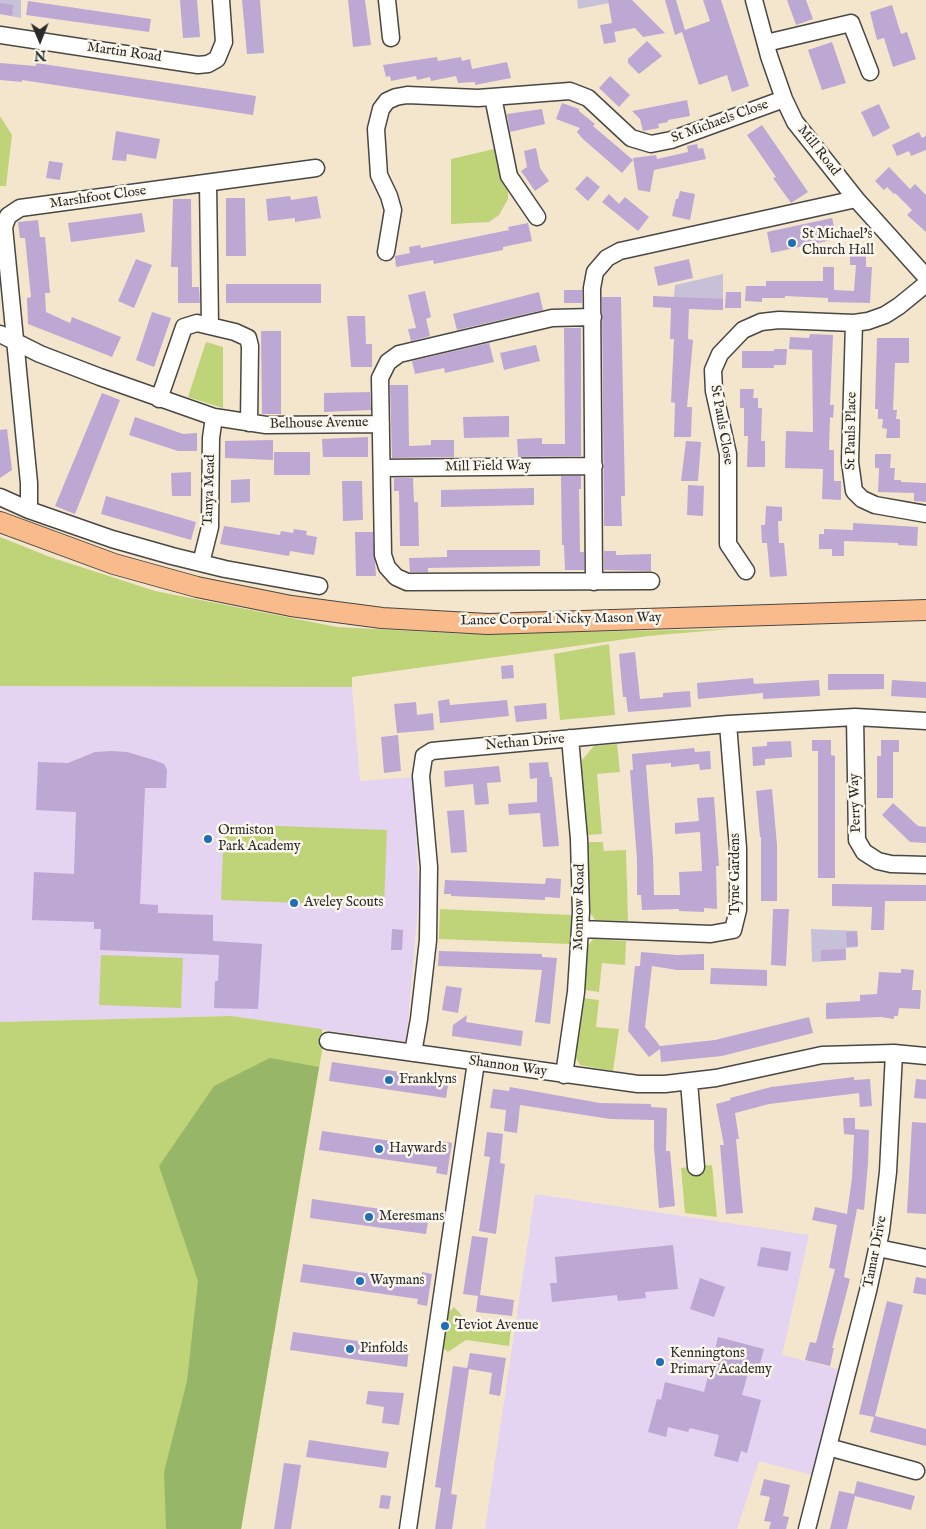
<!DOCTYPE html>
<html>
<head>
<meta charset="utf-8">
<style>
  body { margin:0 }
  #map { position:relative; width:926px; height:1529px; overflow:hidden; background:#f4e6cd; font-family:"IM FELL English",serif }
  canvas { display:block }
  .north { position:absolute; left:15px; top:15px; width:50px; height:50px; -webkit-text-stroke:4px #fbf7ec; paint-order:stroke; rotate:179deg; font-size:14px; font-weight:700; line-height:20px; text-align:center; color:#2b2b2b }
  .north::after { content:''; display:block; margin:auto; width:18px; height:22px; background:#2b2b2b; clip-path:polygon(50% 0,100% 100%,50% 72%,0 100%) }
</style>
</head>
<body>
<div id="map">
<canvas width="926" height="1529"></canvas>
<div class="north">N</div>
</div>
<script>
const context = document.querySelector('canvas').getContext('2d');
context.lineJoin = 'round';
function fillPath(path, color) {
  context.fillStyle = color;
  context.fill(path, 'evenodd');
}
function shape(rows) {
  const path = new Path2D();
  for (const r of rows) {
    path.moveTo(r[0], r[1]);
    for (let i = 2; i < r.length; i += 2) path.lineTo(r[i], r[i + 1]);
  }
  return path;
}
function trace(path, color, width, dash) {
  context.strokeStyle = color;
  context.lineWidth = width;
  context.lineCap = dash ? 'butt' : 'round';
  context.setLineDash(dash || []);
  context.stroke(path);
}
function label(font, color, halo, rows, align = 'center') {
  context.font = font + ' "IM FELL English",serif';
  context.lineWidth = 5;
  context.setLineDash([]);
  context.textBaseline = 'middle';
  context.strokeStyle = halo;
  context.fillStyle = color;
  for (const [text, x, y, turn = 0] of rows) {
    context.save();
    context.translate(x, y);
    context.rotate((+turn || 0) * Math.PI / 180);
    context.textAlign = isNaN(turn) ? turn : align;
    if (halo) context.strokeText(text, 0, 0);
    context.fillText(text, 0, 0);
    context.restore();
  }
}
fillPath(shape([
  [0,686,352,687,360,781,413,777,419,896,406,1042,231,1016,0,1022],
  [535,1194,809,1235,782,1355,838,1369,812,1475,759,1461,737,1529,485,1529]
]), '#e4d3f1');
fillPath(shape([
  [0,0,21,0,21,18,0,14],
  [577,0,625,0,578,9],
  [723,274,723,310,673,308,675,285],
  [811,929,857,931,858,947,846,948,846,960,812,962]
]), '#c6c0d9');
fillPath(shape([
  [0,116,12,135,6,186,0,186],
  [494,149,501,177,508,192,508,199,499,215,489,222,451,224,451,159],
  [206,342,223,347,223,408,188,397],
  [0,537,50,557,155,591,337,627,468,634,729,629,648,636,352,677,352,687,0,686],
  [609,644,615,715,560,720,554,654],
  [617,744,620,772,597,774,602,834,587,835,584,832,578,766,582,765,582,760,594,746],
  [224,824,387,830,384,906,221,900],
  [588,842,603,842,604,851,626,850,628,921,595,920,588,909,585,846],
  [440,909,572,915,570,944,439,939],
  [593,939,626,941,625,965,602,963,599,992,586,990,582,984,587,947],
  [101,955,183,958,181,1008,99,1005],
  [583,998,599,1000,596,1027,619,1029,613,1071,580,1065,573,1053],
  [231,1016,322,1029,322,1051,241,1529,0,1529,0,1022],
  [712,1165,717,1217,685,1213,681,1168],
  [454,1307,469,1323,511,1329,509,1346,466,1340,448,1352,443,1348,449,1312]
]), '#bfd478');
fillPath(shape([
  [270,1058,319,1067,241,1529,166,1529,164,1472,187,1381,198,1281,159,1166,214,1086]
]), '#97b668');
fillPath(shape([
  [180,0,197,0,200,37,183,38],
  [242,0,260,0,264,53,247,54],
  [348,0,365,0,371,45,353,47],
  [608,0,632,0,665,33,643,37,635,28,614,32,614,30,616,42,604,44,600,25,612,23],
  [665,0,676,0,685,30,710,21,703,0,721,0,749,86,732,92,727,75,699,85,682,32,675,35],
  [787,0,806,0,813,19,796,25],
  [28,1,151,19,149,32,26,15],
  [0,3,13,5,12,16,0,14],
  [892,5,901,34,907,32,916,59,893,67,884,38,877,40,870,12],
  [647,41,662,56,639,74,628,63,628,59],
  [832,42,846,83,822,90,808,50],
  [437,57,438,61,461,57,462,61,470,59,472,69,507,62,511,78,475,85,475,82,458,83,456,76,431,81,430,77,417,80,416,76,391,81,390,76,386,77,383,65],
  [0,63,36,66,36,63,256,96,253,115,22,80,22,82,0,80],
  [610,76,630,95,619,107,599,88],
  [687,100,690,116,668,120,668,122,658,124,659,128,643,131,640,119,632,111],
  [562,103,579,109,579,111,595,124,593,126,633,160,622,173,583,139,577,132,580,128,556,119],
  [879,104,890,128,873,137,861,112],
  [542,109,545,124,510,132,507,114],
  [762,125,808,192,791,203,773,178,776,177,747,135],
  [116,131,160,139,156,159,127,154,126,161,112,160],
  [919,132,922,138,926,136,926,150,911,156,909,151,897,156,892,145],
  [697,144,698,149,703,148,706,159,654,170,650,192,638,190,633,158,656,155,657,159,688,152,687,146],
  [536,148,540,168,549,181,535,191,521,171,527,167,524,151],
  [49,161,63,163,60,180,46,178],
  [889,167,910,189,915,184,926,195,926,232,907,215,912,210,895,193,894,194,887,187,884,190,875,181],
  [587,176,600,187,588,201,575,189],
  [680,191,695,194,690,220,672,216,676,199,678,199],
  [609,194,619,204,625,197,649,217,638,231,602,202],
  [290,196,291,200,317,196,321,218,295,222,295,218,268,221,266,199],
  [226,198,245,198,246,256,226,256],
  [173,199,191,199,192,287,199,287,200,303,178,303,178,267,171,267],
  [142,213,145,232,71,242,68,223],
  [832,218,837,239,771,253,767,232],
  [38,220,40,237,45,237,50,293,45,293,46,312,70,323,72,317,121,337,112,357,28,324,27,298,31,297,25,238,20,238,18,222],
  [528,223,532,241,503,247,503,250,434,264,433,260,396,267,395,256,410,253,409,247,420,245,421,248,509,230,508,227],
  [850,249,866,250,866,267,872,267,870,303,828,302,828,298,785,296,785,298,762,298,762,302,745,301,746,286,766,286,766,281,823,281,823,267,834,267,834,290,854,291,856,265,850,265],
  [136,259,152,265,134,308,118,301],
  [689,259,693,278,658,286,654,267],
  [226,284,321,284,321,303,226,303],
  [564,290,582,290,582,303,564,303],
  [425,291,431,317,426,319,430,336,411,341,408,329,416,328,408,295],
  [539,292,543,310,457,330,453,314],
  [726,292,741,292,741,308,725,308],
  [653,296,723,299,723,310,689,309,688,339,693,340,687,407,692,407,691,437,674,437,675,403,671,402,674,339,670,339,671,308,653,307],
  [602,297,621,297,625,496,621,496,622,526,604,526],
  [152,312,171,318,154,367,136,360],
  [347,316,365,316,366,344,372,344,372,367,351,367],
  [564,328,581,328,581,456,518,457,517,439,542,438,542,444,565,444],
  [261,331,281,331,281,414,262,414],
  [810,334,833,335,830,405,834,405,833,418,830,417,829,450,834,450,834,481,841,481,841,500,822,499,823,469,785,468,786,431,813,432,812,350,789,349,790,337,809,338],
  [877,338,909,338,909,363,895,363,893,410,897,410,896,419,900,419,900,438,886,438,887,429,882,428,883,419,878,419,878,409,875,409],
  [489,343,494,362,445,373,444,368,415,374,412,361],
  [536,345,540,361,504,370,500,353],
  [774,349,787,349,786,365,774,365,774,368,742,368,742,351,774,351],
  [390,385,408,385,409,446,431,445,431,440,454,440,454,457,392,458],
  [740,389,754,389,753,398,758,398,758,408,762,408,761,441,765,441,765,467,747,467,748,436,744,436,744,408,740,408],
  [370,392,371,410,324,412,324,393],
  [102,393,120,400,75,514,55,506],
  [509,416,509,437,464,438,463,417],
  [135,417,183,434,197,433,197,451,178,451,129,435],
  [7,429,12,470,0,478,0,430],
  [368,437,368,457,323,457,322,439],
  [273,440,273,460,225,458,225,441],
  [686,441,701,442,698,481,681,481],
  [274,452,310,452,310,475,274,475],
  [875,454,891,454,890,468,895,468,894,480,901,480,901,482,926,483,926,502,914,501,914,493,878,492,879,468,875,468],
  [191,472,191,496,172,496,171,473],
  [561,476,581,476,581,489,579,489,580,552,584,552,584,570,565,570,564,545,562,545],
  [394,478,413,478,414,502,418,502,419,546,400,546,399,491,394,491],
  [250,479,250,502,231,503,231,480],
  [342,481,362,481,363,520,343,521],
  [688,485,704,486,703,516,687,515],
  [534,488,534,505,441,507,441,490],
  [106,496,196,522,191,540,101,514],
  [766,506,782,507,782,521,778,521,779,543,784,543,787,576,770,577,767,543,762,543,761,525,765,525],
  [853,523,918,527,917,546,898,545,898,543,844,541,844,556,832,556,832,549,819,549,819,534,824,534,824,529,853,530],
  [224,526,280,535,281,531,293,533,294,529,307,531,306,535,317,537,314,555,290,551,289,556,220,544],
  [355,532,373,532,376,576,356,576],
  [447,550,540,550,540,566,428,568,428,572,410,572,409,558,447,557],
  [604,551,616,551,616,555,651,554,651,571,604,570],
  [635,652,640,699,663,697,663,693,690,691,691,707,628,712,626,697,623,697,619,654],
  [513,665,514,678,502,679,501,666],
  [828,674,884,674,884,689,828,690],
  [753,678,754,684,819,680,820,696,763,699,763,693,698,699,697,683],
  [892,680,926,682,926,698,891,696],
  [449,699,450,705,507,700,509,716,440,723,438,701],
  [416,702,417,715,433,713,434,730,397,733,394,704],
  [546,703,547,719,516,722,514,706],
  [398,735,401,771,384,773,381,737],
  [812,740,831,740,831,755,835,756,835,878,818,878,818,751,812,751],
  [881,740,899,740,899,752,893,752,893,798,877,798,877,756,881,756],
  [791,741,792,757,765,759,765,765,753,766,752,747,767,746,767,742],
  [694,748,695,752,710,751,711,769,700,770,699,764,671,767,671,763,646,765,653,857,654,895,680,895,679,872,702,871,700,832,675,834,675,823,699,821,697,798,714,797,719,866,716,866,717,909,704,908,704,912,679,911,679,909,642,910,641,895,637,895,637,859,630,770,633,770,632,754],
  [111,751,127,752,154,760,164,764,167,770,166,788,145,788,140,904,158,905,158,913,213,915,213,941,262,944,258,1009,214,1008,215,981,218,981,219,955,100,950,101,929,94,929,94,922,32,920,34,872,74,874,76,812,36,810,38,762,68,763,95,752],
  [548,762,550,777,552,777,559,846,543,847,540,813,509,815,508,804,537,802,537,778,530,779,529,763],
  [499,766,501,782,487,783,489,804,475,805,473,784,445,787,444,771],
  [772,789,777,845,777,901,761,901,761,837,760,837,756,791],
  [893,803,918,826,926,827,926,843,910,842,882,815],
  [464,810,467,852,451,853,447,811],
  [546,878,561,879,560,898,545,897,545,900,451,896,451,894,444,894,445,880,545,884],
  [832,884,926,885,926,901,885,901,884,930,871,930,872,907,832,906],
  [773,909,789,909,786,966,771,965],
  [392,929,403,930,402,950,391,950],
  [857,931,858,946,847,947,846,932],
  [845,949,846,960,821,961,821,950],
  [439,951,542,954,542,957,557,958,550,1024,535,1022,542,970,438,966],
  [641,952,677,955,704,954,704,970,677,970,652,966,645,1027,660,1046,715,1040,809,1017,813,1033,722,1056,661,1062,660,1049,649,1057,628,1031,635,966,640,966],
  [711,968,767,970,767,986,710,984],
  [901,969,914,970,912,990,921,990,920,1009,899,1008,898,1016,894,1016,894,1019,881,1017,826,1019,826,1003,860,1001,860,995,877,994,879,972,901,973],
  [446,986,462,988,458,1013,442,1010],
  [467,1015,466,1022,523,1031,521,1046,452,1036,453,1025],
  [332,1062,449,1079,446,1098,329,1081],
  [854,1077,854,1080,870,1079,872,1106,860,1107,859,1093,769,1104,735,1113,739,1139,736,1139,743,1213,726,1214,720,1145,724,1145,716,1104,731,1100,730,1098,771,1087],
  [916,1079,926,1080,926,1099,914,1098],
  [510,1087,600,1103,651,1104,651,1107,667,1108,666,1151,670,1151,675,1206,659,1208,654,1147,654,1120,610,1119,520,1105,517,1133,504,1131,506,1110,490,1108,493,1089,509,1091],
  [843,1118,855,1118,855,1129,869,1130,868,1163,864,1210,857,1209,844,1277,850,1279,832,1348,834,1348,830,1366,805,1360,810,1342,816,1343,835,1269,829,1268,837,1225,812,1220,815,1207,847,1214,852,1178,854,1135,844,1134],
  [912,1122,926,1123,926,1214,907,1213],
  [322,1131,440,1148,441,1141,452,1143,447,1175,436,1173,437,1167,319,1150],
  [487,1132,503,1134,500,1163,505,1164,496,1234,479,1231,490,1157,484,1156],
  [312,1199,429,1216,426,1234,310,1218],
  [472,1236,488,1238,480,1295,514,1300,512,1316,476,1312,478,1296,463,1294],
  [673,1245,678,1289,645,1292,646,1298,618,1301,617,1295,552,1302,550,1283,557,1283,555,1257],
  [761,1247,791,1252,788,1271,757,1266],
  [303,1264,421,1281,422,1272,432,1274,427,1306,417,1304,418,1299,300,1282],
  [916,1277,926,1279,926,1295,913,1293],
  [700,1278,725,1287,714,1317,690,1309],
  [887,1301,903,1305,875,1416,926,1429,926,1446,870,1432,874,1417,859,1414],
  [293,1332,409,1348,407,1367,290,1350],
  [718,1337,764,1349,759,1367,750,1365,742,1395,761,1400,747,1453,741,1451,738,1462,714,1456,719,1435,690,1428,688,1432,668,1427,666,1437,648,1432,657,1399,661,1400,665,1382,704,1392],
  [470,1353,506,1358,500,1396,489,1394,492,1373,469,1369,451,1494,457,1495,452,1529,435,1529,441,1488,435,1487,453,1366,467,1368],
  [368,1391,404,1393,399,1425,382,1423,384,1407,366,1404],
  [309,1440,389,1452,386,1468,306,1457],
  [284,1463,301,1465,291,1529,274,1529],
  [764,1479,790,1485,783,1516,789,1517,786,1529,769,1529,771,1522,764,1521,770,1497,760,1495],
  [857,1481,915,1496,911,1510,855,1496,847,1529,830,1529,839,1491,854,1494],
  [381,1495,391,1496,389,1509,379,1508]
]), '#bda7d3');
const minor = shape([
  [387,0,391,38],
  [754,0,769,56,784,99,795,122,856,199,926,277],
  [0,35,198,65,208,64,217,59,224,42,221,0],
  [766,43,851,23,870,72],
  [493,97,509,176,537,217],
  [316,168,20,208,8,216,4,227,29,483,29,510,112,539,172,556,225,569,319,586],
  [208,183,210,325],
  [386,252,393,210,389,196,379,175,376,129,381,109,387,101,396,97,407,95,478,98,570,91,588,98,631,138,651,144,671,140,784,99],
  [593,317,552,318,399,354,388,362,380,378,383,555,387,567,396,577,407,582,651,581],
  [854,323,850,462,854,491,862,499,875,505,926,514],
  [0,334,40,354,100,377,214,417,266,425,381,424],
  [159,399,184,327,197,323,235,332,248,338,250,346,249,423],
  [382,468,594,466],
  [0,497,29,510],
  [201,563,210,527,211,438,214,417],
  [746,571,728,544,728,454,714,391,713,370,720,354,743,330,761,322,779,320,854,323,868,321,885,315,899,306,926,284],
  [594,582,592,288,595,272,607,258,620,251,856,199],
  [855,717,857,840,864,852,878,861,891,864,926,865],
  [581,929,711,934,733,930,738,910,738,848,728,724],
  [328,1041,638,1084,665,1084,716,1078,822,1055,894,1053,926,1056],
  [413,1053,419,1019,428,940,429,867,421,776,424,756,432,751,442,750,728,724,855,717,926,721],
  [564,1075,576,992,581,912,579,839,570,738],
  [689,1082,696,1167],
  [878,1248,926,1258],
  [828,1447,916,1471],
  [408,1529,476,1062],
  [807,1529,868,1291,881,1231,888,1172,894,1053]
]);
const major = shape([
  [0,522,114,564,197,587,291,606,382,618,488,624,926,610]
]);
trace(minor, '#494743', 19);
trace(major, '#494743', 22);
trace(minor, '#fff', 16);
trace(major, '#fabb8c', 20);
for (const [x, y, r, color] of [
  [792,243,5,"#1f6fb2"],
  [208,839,5,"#1f6fb2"],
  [294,903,5,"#1f6fb2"],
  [389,1080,5,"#1f6fb2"],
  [379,1149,5,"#1f6fb2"],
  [369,1217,5,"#1f6fb2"],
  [360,1281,5,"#1f6fb2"],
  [445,1326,5,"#1f6fb2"],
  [350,1349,5,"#1f6fb2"],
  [660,1362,5,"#1f6fb2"]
]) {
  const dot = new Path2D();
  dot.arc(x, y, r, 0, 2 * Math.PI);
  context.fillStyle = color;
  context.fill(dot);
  trace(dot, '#fbf7ec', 2);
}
label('14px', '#2b2b2b', '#fbf7ec', [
  ["Martin Road",124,53,8],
  ["St Michaels Close",720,122,-20],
  ["Mill Road",818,151,52],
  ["Marshfoot Close",98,198,-8],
  ["Belhouse Avenue",319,424,-1],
  ["St Pauls Close",721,425,80],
  ["St Pauls Place",852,431,-89],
  ["Mill Field Way",488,467,-1],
  ["Tanya Mead",210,490,-88],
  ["Lance Corporal Nicky Mason Way",561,620,-1],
  ["Nethan Drive",525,743,-5],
  ["Perry Way",856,803,-92],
  ["Tyne Gardens",736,874,-90],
  ["Monnow Road",580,907,-89],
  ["Shannon Way",508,1067,8],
  ["Tamar Drive",876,1252,-79]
]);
label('14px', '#2b2b2b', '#fbf7ec', [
  ["St Michael's",802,235],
  ["Church Hall",802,251],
  ["Ormiston",218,831],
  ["Park Academy",218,847],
  ["Aveley Scouts",304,903],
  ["Franklyns",399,1080],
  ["Haywards",389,1149],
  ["Meresmans",379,1217],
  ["Waymans",370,1281],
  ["Teviot Avenue",455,1326],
  ["Pinfolds",360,1349],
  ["Kenningtons",670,1354],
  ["Primary Academy",670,1370]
], 'left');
</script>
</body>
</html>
